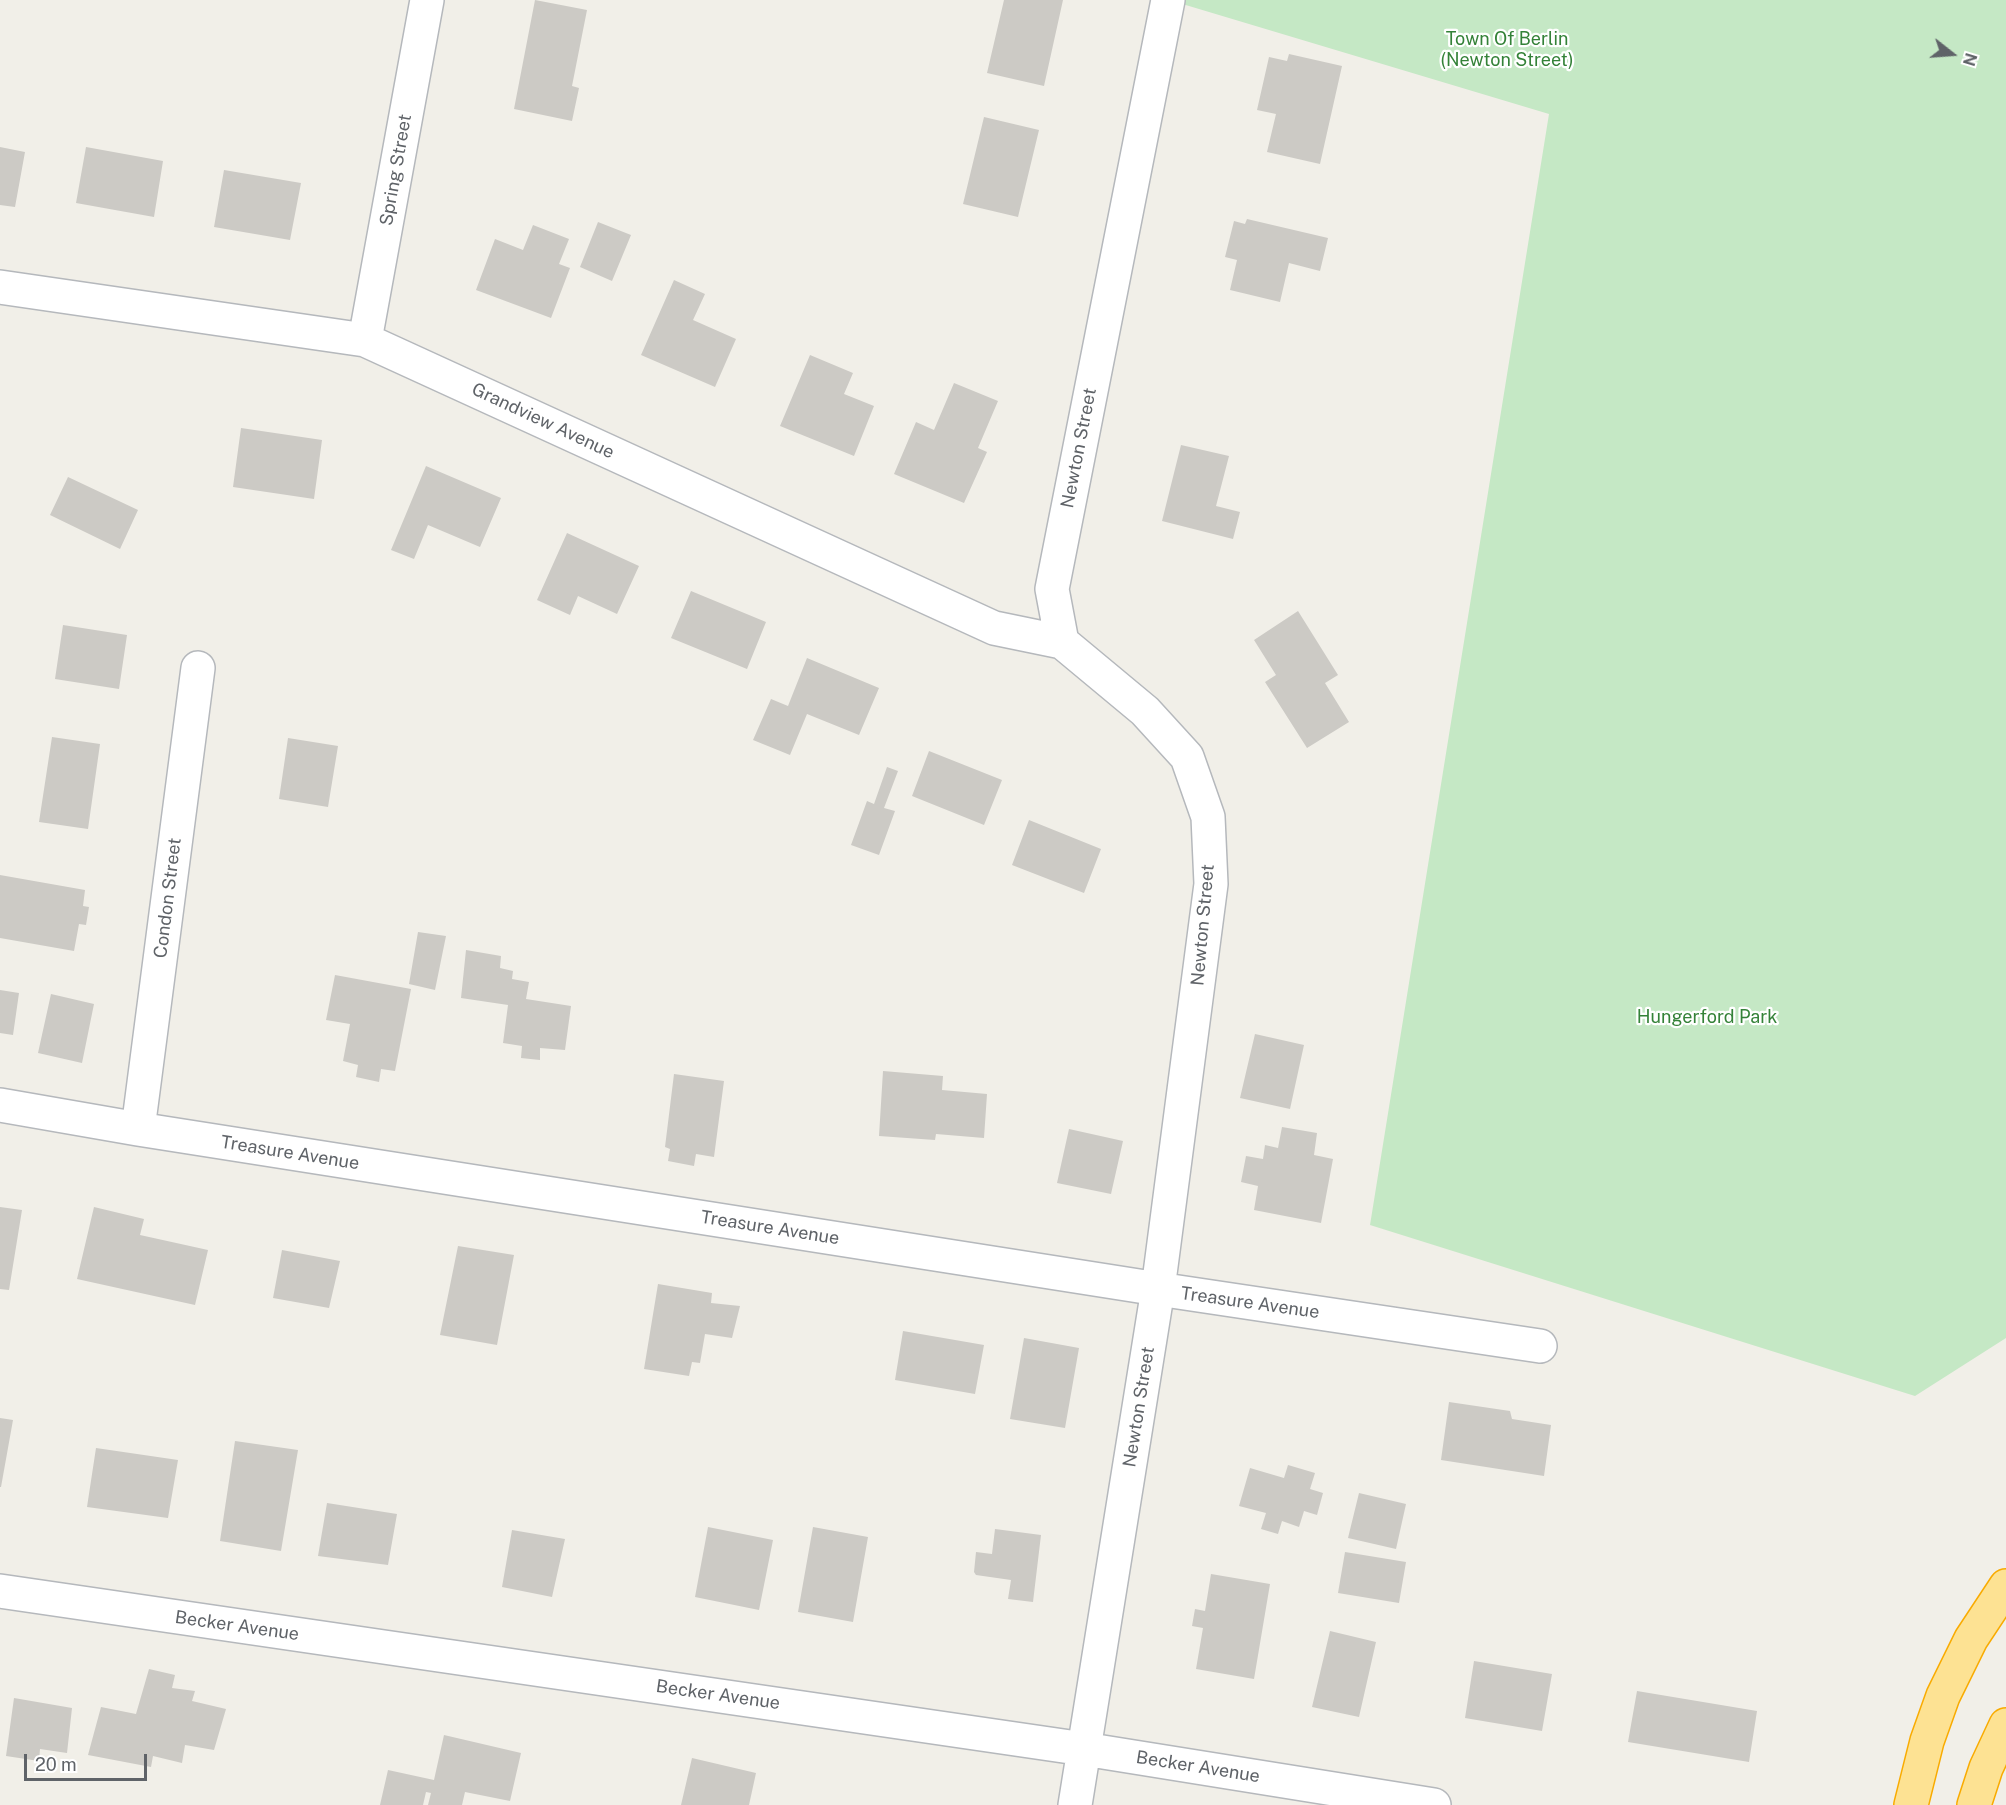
<!DOCTYPE html>
<html>
<head>
<meta charset="utf-8">
<style>
  body { margin:0 }
  #map { position:relative; width:2006px; height:1805px; overflow:hidden; background:#f1efe8; font-family:"Public Sans",sans-serif }
  canvas { display:block }
  .north { position:absolute; left:1922px; top:24px; width:60px; height:60px; -webkit-text-stroke:4px #fff; paint-order:stroke; rotate:107deg; font-size:16px; font-weight:700; line-height:24px; text-align:center; color:#5f6368 }
  .north::after { content:''; display:block; margin:auto; width:21px; height:27px; background:#5f6368; clip-path:polygon(50% 0,100% 100%,50% 72%,0 100%) }
  .scale { position:absolute; left:24px; top:1754px; width:123px; height:27px; box-sizing:border-box; border:3px solid #5f6368; border-top:0; padding-left:8px; font-size:18px; line-height:21px; white-space:nowrap; color:#5f6368; -webkit-text-stroke:4px #fff; paint-order:stroke }
</style>
</head>
<body>
<div id="map">
<canvas width="2006" height="1805"></canvas>
<div class="north">N</div>
<div class="scale">20 m</div>
</div>
<script>
const context = document.querySelector('canvas').getContext('2d');
context.lineJoin = 'round';
function fillPath(path, color) {
  context.fillStyle = color;
  context.fill(path, 'evenodd');
}
function shape(rows) {
  const path = new Path2D();
  for (const r of rows) {
    path.moveTo(r[0], r[1]);
    for (let i = 2; i < r.length; i += 2) path.lineTo(r[i], r[i + 1]);
  }
  return path;
}
function trace(path, color, width, dash) {
  context.strokeStyle = color;
  context.lineWidth = width;
  context.lineCap = dash ? 'butt' : 'round';
  context.setLineDash(dash || []);
  context.stroke(path);
}
function label(font, color, halo, rows, align = 'center') {
  context.font = font + ' "Public Sans",sans-serif';
  context.lineWidth = 4.5;
  context.setLineDash([]);
  context.textBaseline = 'middle';
  context.strokeStyle = halo;
  context.fillStyle = color;
  for (const [text, x, y, turn = 0] of rows) {
    context.save();
    context.translate(x, y);
    context.rotate((+turn || 0) * Math.PI / 180);
    context.textAlign = isNaN(turn) ? turn : align;
    if (halo) context.strokeText(text, 0, 0);
    context.fillText(text, 0, 0);
    context.restore();
  }
}
fillPath(shape([
  [1169,0,2006,0,2006,1338,1915,1396,1370,1225,1549,114]
]), '#c5e8c5');
fillPath(shape([
  [535,0,587,10,572,86,579,88,572,121,514,109],
  [1004,0,1063,0,1044,86,987,73],
  [1289,54,1342,66,1320,164,1267,152,1276,114,1257,110,1269,57,1287,61],
  [984,117,1039,130,1018,217,963,204],
  [0,147,25,152,15,207,0,205],
  [86,147,163,161,154,217,76,203],
  [224,170,301,183,290,240,214,227],
  [1247,219,1328,238,1320,271,1289,263,1280,302,1230,290,1237,260,1225,257,1234,221,1245,224],
  [598,222,631,235,612,281,580,267],
  [533,225,569,239,559,264,570,268,551,318,476,290,495,239,523,250],
  [674,280,705,294,693,320,736,339,715,387,641,355],
  [810,355,853,373,844,394,874,406,854,456,780,426],
  [954,383,998,401,978,448,987,452,964,503,894,474,916,422,934,430],
  [241,428,322,440,314,499,233,487],
  [1181,445,1229,456,1216,506,1240,512,1233,539,1162,521],
  [426,466,501,498,480,547,428,525,414,559,391,550],
  [68,477,138,510,120,549,50,515],
  [567,533,639,566,617,614,578,596,570,615,537,600],
  [691,591,766,622,747,669,671,638],
  [1298,611,1338,675,1325,683,1349,722,1307,748,1265,682,1276,675,1254,640],
  [63,625,127,635,119,689,55,679],
  [807,658,879,688,859,735,807,714,790,755,753,740,771,699,788,706],
  [52,737,100,744,88,829,39,822],
  [288,738,338,746,328,807,279,799],
  [929,751,1002,780,984,825,912,796],
  [887,767,898,771,884,808,895,811,879,855,851,845,867,801,874,804],
  [1029,820,1101,849,1084,893,1012,865],
  [0,875,85,890,83,906,89,907,86,925,79,924,74,951,0,938],
  [418,932,446,936,435,990,409,984],
  [466,950,501,956,500,968,513,971,512,979,529,982,526,999,571,1006,565,1050,540,1048,540,1060,521,1058,522,1046,503,1043,508,1005,461,998],
  [335,975,411,989,395,1071,381,1069,379,1082,356,1077,358,1065,343,1061,350,1024,326,1020],
  [0,990,19,993,13,1035,0,1033],
  [51,994,94,1004,82,1063,38,1053],
  [1255,1034,1304,1045,1290,1109,1240,1098],
  [883,1071,943,1076,942,1090,987,1094,984,1138,936,1134,935,1140,879,1136],
  [674,1074,724,1081,714,1157,696,1154,694,1166,668,1161,670,1149,665,1147],
  [1282,1127,1317,1133,1314,1155,1333,1159,1321,1223,1254,1210,1258,1186,1241,1182,1246,1156,1263,1159,1265,1145,1278,1148],
  [1069,1129,1123,1141,1111,1194,1057,1183],
  [0,1207,22,1210,9,1290,0,1289],
  [94,1207,144,1219,140,1235,208,1250,195,1305,77,1279],
  [458,1246,514,1255,497,1345,440,1335],
  [282,1250,340,1261,329,1308,273,1298],
  [658,1284,712,1293,711,1303,740,1306,732,1338,705,1334,700,1363,692,1362,689,1376,644,1369],
  [903,1331,984,1345,975,1394,895,1380],
  [1024,1338,1079,1348,1065,1428,1010,1419],
  [1449,1402,1510,1411,1512,1419,1551,1425,1544,1476,1441,1460],
  [0,1418,13,1420,1,1487,0,1487],
  [235,1441,298,1450,281,1551,220,1541],
  [96,1448,178,1460,168,1518,87,1507],
  [1288,1465,1315,1473,1310,1489,1323,1493,1317,1515,1304,1511,1299,1527,1282,1521,1278,1534,1261,1529,1266,1513,1239,1506,1250,1468,1284,1478],
  [1359,1493,1406,1504,1396,1549,1348,1538],
  [327,1503,397,1514,388,1565,318,1556],
  [708,1527,773,1540,759,1610,695,1597],
  [813,1527,868,1537,853,1622,798,1612],
  [995,1529,1041,1535,1033,1602,1008,1599,1011,1580,976,1575,974,1572,976,1552,992,1554],
  [512,1530,565,1539,552,1597,502,1587],
  [1345,1552,1406,1562,1399,1603,1338,1593],
  [1211,1574,1270,1584,1254,1679,1196,1669,1203,1628,1192,1626,1195,1609,1205,1611],
  [1330,1631,1376,1642,1359,1717,1312,1707],
  [1474,1661,1552,1674,1542,1731,1465,1718],
  [149,1669,175,1675,172,1688,195,1691,192,1701,226,1709,214,1750,185,1745,182,1763,153,1756,151,1767,88,1755,101,1707,136,1714],
  [1637,1691,1757,1711,1749,1762,1628,1742],
  [14,1698,72,1708,67,1753,40,1749,39,1761,6,1756],
  [444,1735,521,1753,510,1801,465,1792,462,1805,428,1805,431,1793,426,1792,423,1805,380,1805,388,1770,434,1780],
  [692,1758,756,1773,749,1805,681,1805]
]), '#cccac5');
const minor = shape([
  [0,287,365,340,994,628,1062,642],
  [365,340,427,0],
  [0,1105,138,1129,1158,1289,1540,1346],
  [138,1129,198,668],
  [0,1591,1084,1749,1434,1805],
  [1075,1805,1158,1289,1211,884,1208,817,1187,757,1145,711,1062,642,1052,589,1168,0]
]);
const motorway = shape([
  [1911,1805,1927,1741,1943,1696,1971,1639,2006,1586],
  [1974,1805,1986,1768,2006,1725]
]);
trace(minor, '#b5b8bc', 36);
trace(motorway, '#f9ab00', 36);
trace(minor, '#fff', 33);
trace(motorway, '#fde293', 33);
label('18px', '#348238', '#fff', [
  ["Town Of Berlin",1507,39],
  ["(Newton Street)",1507,60],
  ["Hungerford Park",1707,1017]
]);
label('18px', '#5f6368', '#fff', [
  ["Spring Street",396,170,-80],
  ["Grandview Avenue",543,421,25],
  ["Newton Street",1079,448,-79],
  ["Condon Street",168,898,-83],
  ["Newton Street",1203,925,-85],
  ["Treasure Avenue",290,1153,9],
  ["Treasure Avenue",770,1228,9],
  ["Treasure Avenue",1250,1303,8],
  ["Newton Street",1139,1407,-81],
  ["Becker Avenue",237,1626,8],
  ["Becker Avenue",718,1695,8],
  ["Becker Avenue",1198,1767,9]
]);
</script>
</body>
</html>
